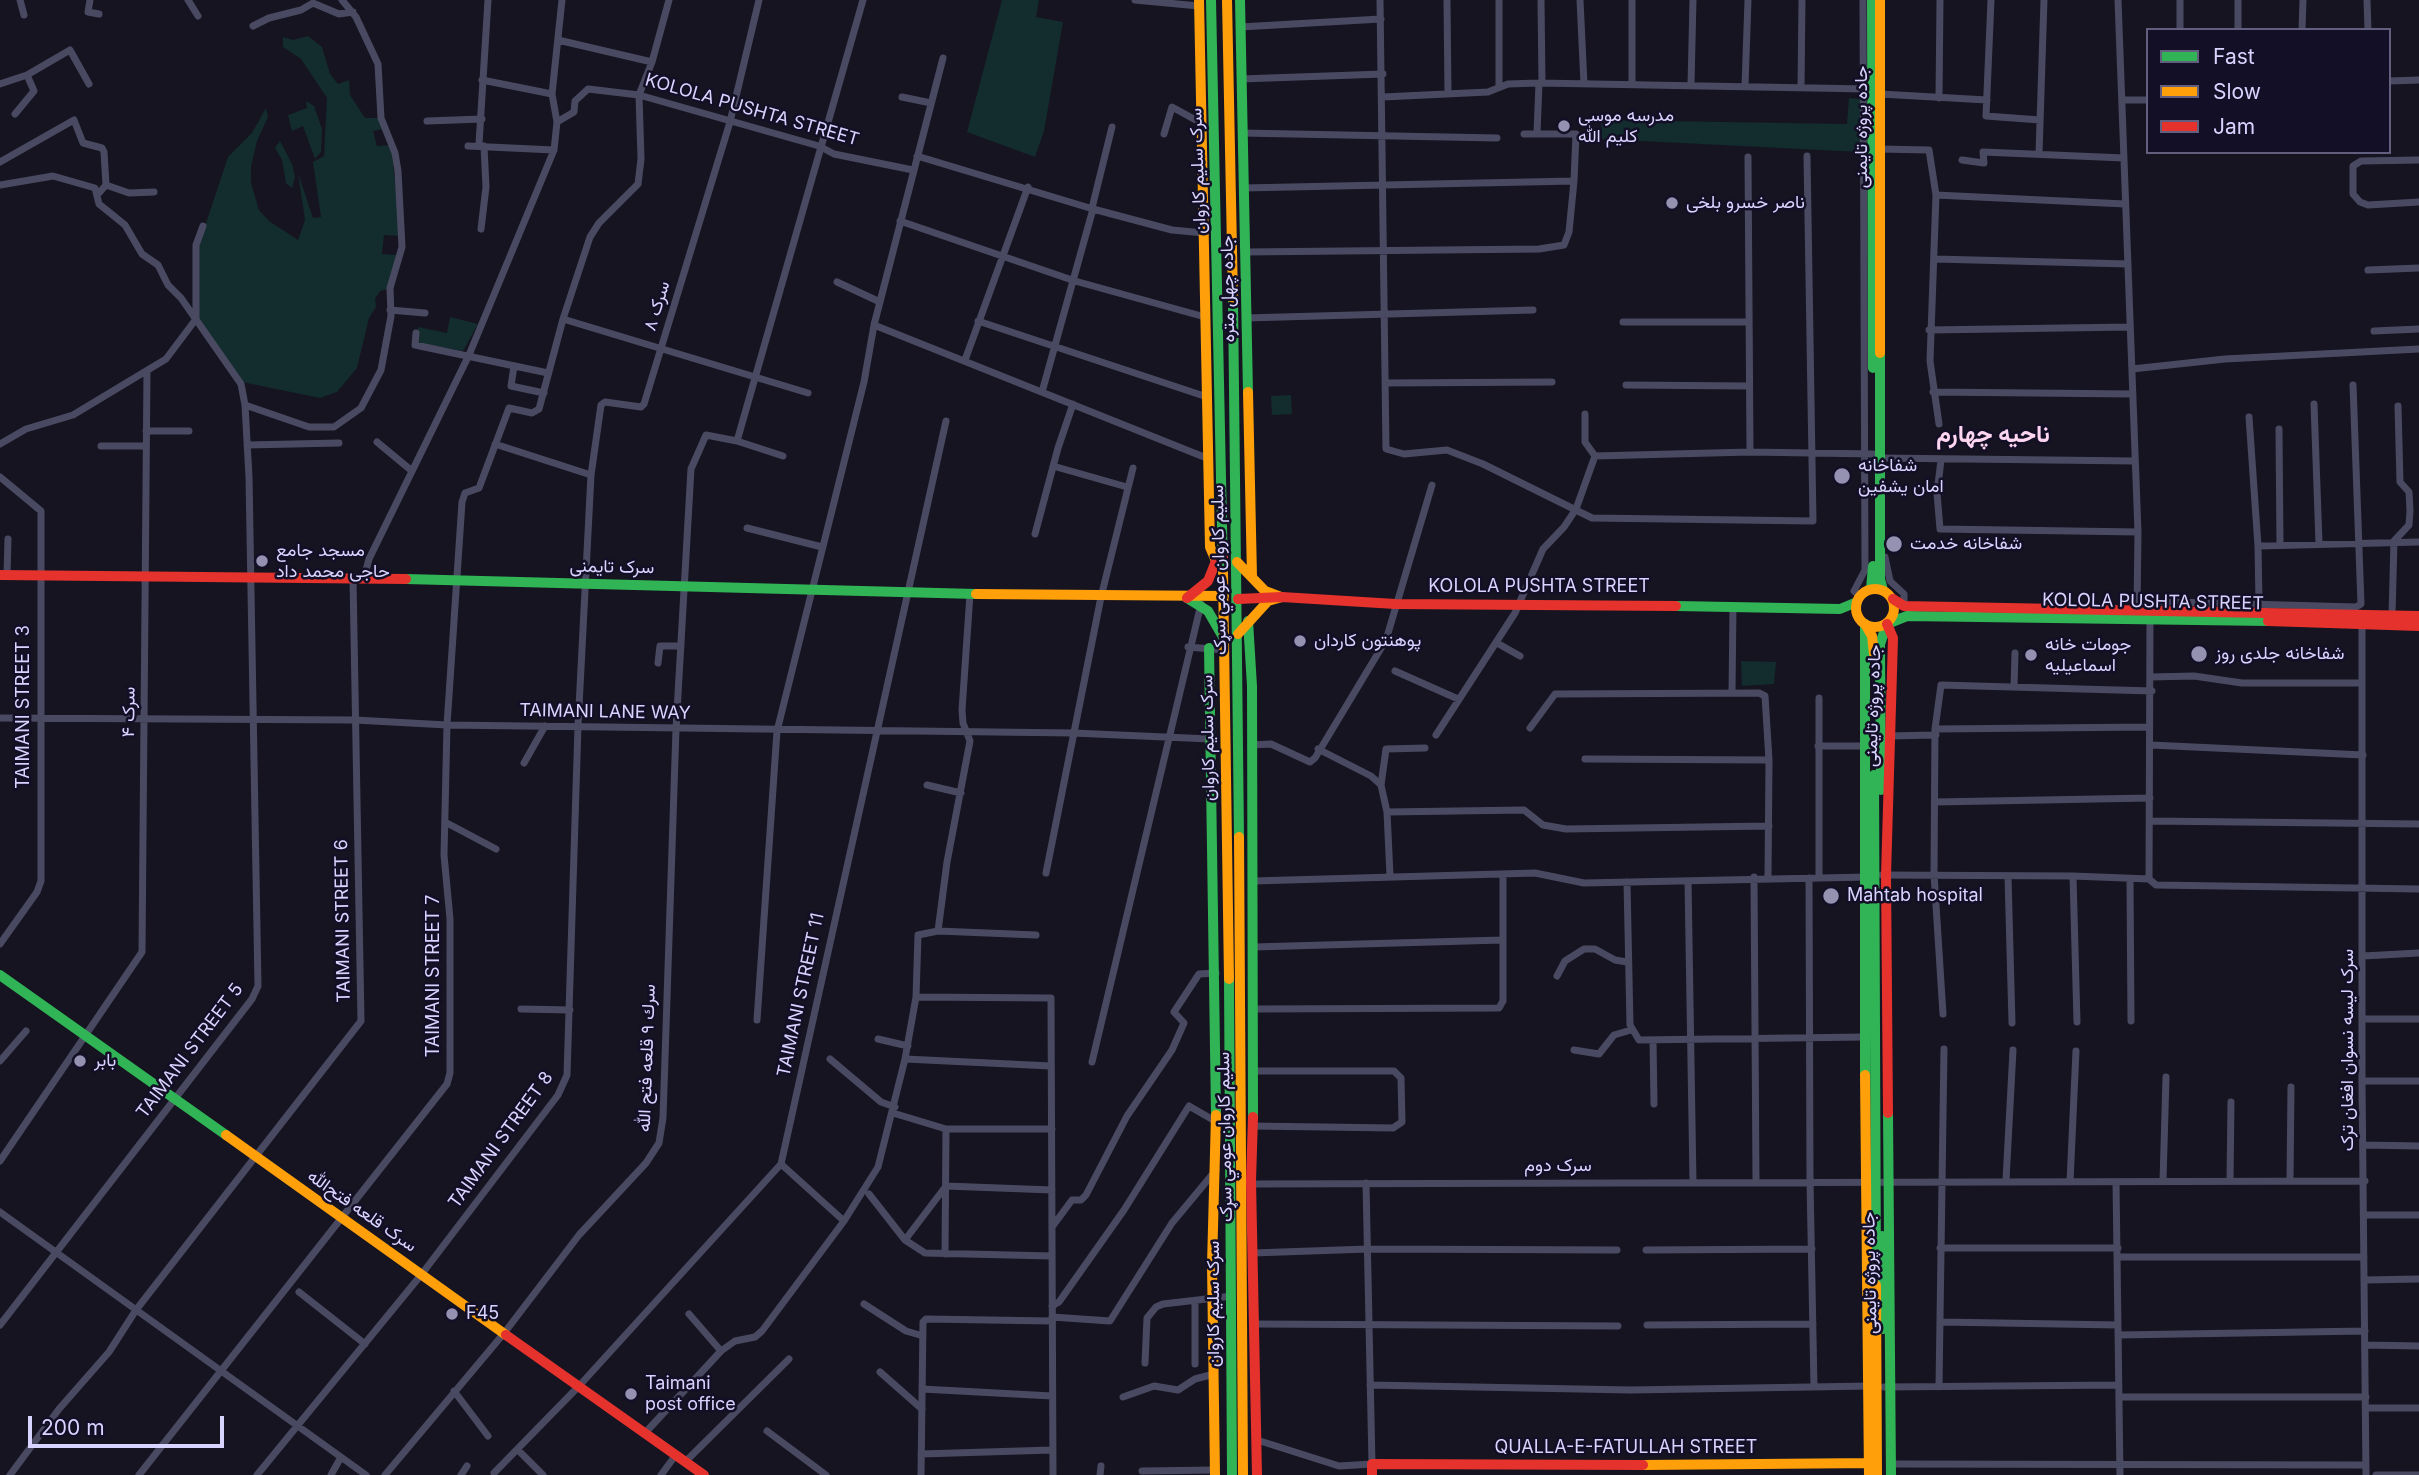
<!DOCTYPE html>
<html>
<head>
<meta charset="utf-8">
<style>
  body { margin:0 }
  #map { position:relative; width:2419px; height:1475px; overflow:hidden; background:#161421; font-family:Inter,sans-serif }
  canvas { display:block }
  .legend { position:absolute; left:2146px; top:28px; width:245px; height:126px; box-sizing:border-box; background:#130f26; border:2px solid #625e7d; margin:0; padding:9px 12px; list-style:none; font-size:21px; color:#d9d4ff }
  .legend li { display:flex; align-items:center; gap:14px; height:35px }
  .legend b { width:35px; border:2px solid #625e7d }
  .scale { position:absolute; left:28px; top:1416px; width:196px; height:32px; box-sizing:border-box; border:4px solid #d9d4ff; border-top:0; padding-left:9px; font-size:21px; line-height:24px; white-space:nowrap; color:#d9d4ff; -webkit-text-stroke:5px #130f26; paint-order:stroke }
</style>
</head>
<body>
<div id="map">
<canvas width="2419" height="1475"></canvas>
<ul class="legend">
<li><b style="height:9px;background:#30b455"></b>Fast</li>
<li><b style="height:9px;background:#ff9f0a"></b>Slow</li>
<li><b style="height:9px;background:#e5322d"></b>Jam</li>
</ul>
<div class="scale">200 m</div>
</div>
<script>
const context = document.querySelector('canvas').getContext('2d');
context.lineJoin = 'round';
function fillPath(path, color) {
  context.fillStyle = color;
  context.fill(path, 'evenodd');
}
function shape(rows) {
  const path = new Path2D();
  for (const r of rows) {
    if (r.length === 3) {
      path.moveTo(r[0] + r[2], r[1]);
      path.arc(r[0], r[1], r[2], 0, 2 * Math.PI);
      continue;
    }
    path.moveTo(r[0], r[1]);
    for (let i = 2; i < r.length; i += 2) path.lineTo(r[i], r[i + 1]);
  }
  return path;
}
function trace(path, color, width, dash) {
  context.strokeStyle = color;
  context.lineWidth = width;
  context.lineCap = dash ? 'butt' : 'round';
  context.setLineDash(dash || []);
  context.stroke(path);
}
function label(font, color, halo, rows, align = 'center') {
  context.font = font + ' Inter,Vazirmatn,sans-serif';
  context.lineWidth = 5;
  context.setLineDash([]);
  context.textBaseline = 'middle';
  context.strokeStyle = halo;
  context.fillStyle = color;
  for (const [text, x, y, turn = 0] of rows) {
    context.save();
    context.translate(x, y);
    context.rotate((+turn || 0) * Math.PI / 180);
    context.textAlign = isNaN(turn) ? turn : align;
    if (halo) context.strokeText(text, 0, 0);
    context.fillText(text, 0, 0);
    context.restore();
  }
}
fillPath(shape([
  [1002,0,1039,0,1036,17,1063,22,1044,131,1035,157,967,132],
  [308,36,322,47,330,74,338,84,349,80,350,95,365,118,379,118,384,129,373,131,377,146,391,145,401,236,384,235,382,254,396,255,391,288,380,291,375,299,376,307,369,318,357,368,337,392,320,398,242,382,199,318,199,244,228,157,252,133,266,108,268,117,257,141,251,167,251,183,259,210,269,221,298,240,305,220,298,173,313,218,321,217,313,162,324,156,327,98,301,59,283,47,283,37,293,40],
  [1849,98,1861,99,1860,152,1602,139,1601,120,1847,124],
  [306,101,314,106,322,129,321,152,315,159,303,126,292,131,288,115,307,108],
  [280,141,292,164,295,177,292,188,286,183,282,160,275,148],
  [450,317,478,324,463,351,417,343,418,327,447,333],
  [1291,395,1292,414,1272,415,1271,396],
  [1741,661,1776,662,1774,684,1742,686]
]), '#132c2d');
trace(shape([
  [20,0,24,15],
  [90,0,88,12,99,14],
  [188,0,198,16],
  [1135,0,1199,6],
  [1380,0,1386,449,1404,454,1447,450,1483,464,1592,518,1813,521,1807,156],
  [1447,0,1448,94],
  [1541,0,1542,83],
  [1580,0,1584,84],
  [1991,0,1986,116,2040,120],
  [2118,0,2138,532,2137,609],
  [2180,0,2180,30],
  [2367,0,2368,30],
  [313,3,339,14,353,12],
  [253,26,269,18,301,10,313,3],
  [1240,27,1381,19],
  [2238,30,2238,0],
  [2302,30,2303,0],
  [558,40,652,62],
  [1241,79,1383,74],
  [482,80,552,94],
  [2389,81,2419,80],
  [1632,83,1632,0],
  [0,84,27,75,70,50,89,84],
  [1691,85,1693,0],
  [1745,86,1748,0],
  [1499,87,1499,0],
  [1801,88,1802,0],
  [1880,94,1987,100],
  [902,97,931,103],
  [1383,97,1488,92,1508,84,1539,83,1867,89],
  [1939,98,1940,0],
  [2122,100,2148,100],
  [15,114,34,91,27,75],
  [427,121,482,119],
  [557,122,574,112,575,101,588,89,639,95,819,146,834,154,913,170],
  [1242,133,1497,138],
  [1537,133,1539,83],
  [1164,134,1172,107,1203,124],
  [479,144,488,0],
  [468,146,554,150],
  [1880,149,1929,150,1936,195,1930,361,1939,424],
  [2039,154,2044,0],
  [917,156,1093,209,1172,230,1204,233],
  [1748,157,1750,452],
  [1962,160,1984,163,1983,152,2124,158],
  [2419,160,2361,161,2353,166,2353,194,2360,202,2368,205,2419,202],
  [0,162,74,120,83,143,102,148,104,152,106,185,99,193],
  [0,185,53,176,95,188,99,204,125,225,142,254,158,265,168,285,181,298,241,384,245,405,249,477,258,986,252,999,0,1325],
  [106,185,129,193,154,192],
  [1243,188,1574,181,1576,134,1524,134],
  [1936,195,2125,204],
  [1092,208,1112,127],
  [900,221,1075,281,1205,317],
  [481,229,486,187,484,146],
  [1245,252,1539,249,1564,245,1569,232,1574,181],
  [1935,259,2128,264],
  [2368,270,2419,268],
  [837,282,880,302],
  [390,310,425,313],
  [1246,318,1533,310],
  [563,319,808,393],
  [978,321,1207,397],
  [1623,322,1748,322],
  [874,325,1209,459],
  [1929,330,2130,327],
  [2374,331,2419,329],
  [416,333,415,345,548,373],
  [965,360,1028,187],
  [514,366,511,386,544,393],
  [2132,369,2225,359,2419,349],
  [1385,383,1552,382],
  [1626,385,1748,386],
  [1042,392,1093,209],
  [1933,392,2133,394],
  [2314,404,2319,543],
  [245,405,309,427,334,427,361,408,381,370,391,316,390,288,402,247,398,171,395,153,381,118,378,64,356,17,342,0],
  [1585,414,1585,442,1595,456,1750,452,1873,454],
  [2249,417,2258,546],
  [2279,429,2280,544],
  [146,431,189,431],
  [737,441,783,456],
  [377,442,412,471],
  [0,444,26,429,73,415,166,359,196,319,196,245,203,226],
  [495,444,591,475],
  [247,445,339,443],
  [101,446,145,446],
  [1880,458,2135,461],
  [1941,460,1937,493,1940,529,2138,532],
  [1053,466,1127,487],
  [0,477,41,511,41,881,37,892,0,944],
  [747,528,822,547],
  [1035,534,1058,448,1073,404],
  [1885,557,1890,581,1904,594,1904,606],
  [7,576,8,539],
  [364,578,369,559,469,355,554,150,557,122,552,94,562,0],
  [1860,596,1854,591,1865,570,1863,0],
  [2138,601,2356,607,2361,604,2353,385],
  [2259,603,2258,546,2419,542],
  [2392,615,2394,541,2409,525,2410,511,2409,492,2400,482,2398,406],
  [2362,624,2362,1081,2366,1475],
  [1497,643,1520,656],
  [1188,647,1224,650],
  [658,663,660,646,681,646],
  [1395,671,1458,699],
  [2150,677,2194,676,2242,683,2362,683],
  [2014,687,2015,653],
  [1732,693,1733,606],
  [0,718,355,720,447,725,1073,733,1210,739],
  [1530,728,1555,694,1759,693,1765,696,1769,760,1768,877],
  [1935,729,2149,727],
  [1436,735,1515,613,1543,549,1564,527,1576,509,1595,456],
  [1887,736,1936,735],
  [1252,745,1271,744,1310,762,1315,758,1386,640,1432,485],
  [2151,745,2363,755],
  [1818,746,1874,746],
  [1318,749,1371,776,1381,785,1387,812,1390,876],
  [1585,759,1769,760],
  [524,763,545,726],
  [927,785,961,793],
  [1381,785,1386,749,1425,748],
  [1935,802,2150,798],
  [1387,812,1524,810,1543,825,1566,829,1769,826],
  [2151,821,2419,824],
  [445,822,496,849],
  [1046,873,1101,597,1133,468],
  [1882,875,2073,876,2149,879,2156,885,2419,889],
  [2073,876,2077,1022],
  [1754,877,1756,1181],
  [2008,877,2012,1023],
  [1809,878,1810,1181,1814,1387],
  [1819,878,1819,698],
  [2149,879,2150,618],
  [2130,880,2131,1021],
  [1253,881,1535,873,1584,883,1867,877],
  [1688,881,1693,1182],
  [1627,882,1630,1025,1639,1040,1865,1037],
  [938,931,947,862,970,741,963,723,962,710,970,594],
  [1254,947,1502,940],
  [2363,956,2419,953],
  [1557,976,1565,961,1584,949,1595,949,1615,960,1627,962],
  [916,997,1051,998,1053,1475],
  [521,1009,570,1010],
  [1254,1009,1499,1008,1503,1001,1503,875],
  [1943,1014,1934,874,1935,729,1941,685,2152,691],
  [2364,1019,2419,1019],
  [757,1020,777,731,864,382,874,325,943,58],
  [878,1039,908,1046],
  [1653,1040,1654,1104],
  [1574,1050,1599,1054,1614,1035,1631,1030],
  [830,1059,881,1102,895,1107],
  [905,1059,1051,1066],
  [0,1061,26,1031],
  [1092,1062,1201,604],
  [2362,1081,2419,1081],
  [893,1113,946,1129,1052,1129],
  [1252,1126,1393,1128,1402,1122,1401,1078,1394,1071,1255,1071],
  [2364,1145,2419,1146],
  [0,1161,142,952,147,371],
  [781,1164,844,1221],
  [2006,1180,2013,1050],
  [2163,1181,2166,1077],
  [2230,1181,2231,1102],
  [2290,1181,2291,1087],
  [2070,1182,2076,1051],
  [2116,1182,2120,1475],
  [1251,1184,2365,1181],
  [869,1194,905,1240,925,1253,1052,1256],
  [0,1212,366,1475],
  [2364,1215,2419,1215],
  [1052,1227,1072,1200,1081,1200,1086,1195,1127,1116,1172,1050,1184,1023,1174,1012,1199,974,1216,973],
  [905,1240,946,1186,1052,1190],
  [1940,1248,2118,1248],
  [1646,1250,1812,1249],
  [1253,1253,1368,1249,1617,1250],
  [945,1254,946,1129],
  [2118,1257,2364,1257],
  [2365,1280,2419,1279],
  [299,1292,365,1344],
  [864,1304,906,1331,923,1336],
  [1052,1306,1059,1302,1124,1210,1189,1106,1215,1121],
  [689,1314,721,1351],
  [1052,1317,1110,1321,1172,1223,1216,1170],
  [1941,1322,2118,1325],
  [1255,1324,1618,1326],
  [1647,1325,1813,1324],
  [2119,1335,2365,1331],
  [2365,1345,2419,1346],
  [1145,1363,1147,1318,1156,1307,1163,1304,1232,1296],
  [1195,1364,1195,1302],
  [880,1372,922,1409],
  [1370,1385,1631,1390,1870,1386],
  [1884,1387,2118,1385],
  [1939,1387,1944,1049],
  [922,1389,1052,1396],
  [454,1391,488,1436],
  [1123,1397,1154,1386,1178,1390,1195,1379,1214,1374],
  [2119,1397,2366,1397],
  [2366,1408,2419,1408],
  [767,1431,826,1475],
  [645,1433,721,1351,735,1341,755,1337,762,1331,844,1221,878,1167,905,1059,916,997,918,935,938,931,1036,935],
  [1257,1440,1339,1466,1372,1464,1366,1183],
  [518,1450,543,1475],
  [921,1454,1052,1450],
  [685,1462,789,1359],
  [1890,1464,2366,1465],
  [1142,1471,1215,1470],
  [494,1473,579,1386,781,1164,946,421],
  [10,1475,59,1409,109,1352,136,1310,361,1021,353,579],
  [139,1475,447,1084,450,1073,450,919,444,855,447,725,462,502,465,493,479,488,509,408,532,413,539,409,563,319,590,237,599,223,638,184,641,159,639,95,652,62,669,0],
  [257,1475,421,1275,558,1095,567,1075,578,726,591,475,601,405,605,402,641,407,644,404,730,122,759,0],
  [331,1475,341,1457],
  [385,1475,505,1332,579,1235,646,1163,659,1143,663,1118,676,729,691,469,706,435,737,441,863,0],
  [461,1475,467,1466],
  [661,1475,675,1456],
  [921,1475,923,1322,926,1319,1052,1321],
  [1100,1475,1101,1466],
  [2376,1475,2419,1475]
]), '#4a4962', 7);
trace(shape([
  [1211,0,1223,573],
  [1240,0,1248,392],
  [1872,0,1873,368],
  [1233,299,1239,837],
  [1880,353,1880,579,1883,590],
  [406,579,976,594],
  [1871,589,1873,566],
  [1187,598,1208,611,1223,637],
  [1676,606,1840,609,1857,602],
  [1248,621,1252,686,1253,1117],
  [1865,624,1865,1075],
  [1887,624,1907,616,2268,621],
  [1209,648,1216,1115],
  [1874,775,1876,1285],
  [1881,790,1880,644,1887,624],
  [0,975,226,1135],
  [1229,979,1232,1475],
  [1888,1113,1891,1475],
  [1882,1236,1883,1329]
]), '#30b455', 10);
trace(shape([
  [1199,0,1210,547,1216,561],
  [1227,0,1233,299],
  [1880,0,1880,353],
  [1248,392,1252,577],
  [1237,562,1265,591,1281,597],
  [1223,573,1229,979],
  [1875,608,19],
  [976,594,1224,596],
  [1865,624,1872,636,1874,654],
  [1238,634,1268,601,1282,597],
  [1239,837,1243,1475],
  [1865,1075,1869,1475],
  [226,1135,506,1335],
  [1876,1285,1877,1475],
  [1643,1465,1874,1463],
  [1215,1475,1212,1265,1216,1115]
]), '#ff9f0a', 10);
trace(shape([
  [0,575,406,579],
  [1187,598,1208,581,1216,561,1223,558],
  [1238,599,1282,597,1395,604,1676,606],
  [1893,599,1904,606,2419,616],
  [2268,621,2419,626],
  [1887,624,1893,638,1886,875,1888,1113],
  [1253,1117,1251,1181,1257,1475],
  [506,1335,704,1475],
  [1372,1475,1372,1464,1643,1465]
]), '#e5322d', 10);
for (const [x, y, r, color] of [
  [1564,126,7,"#9591b1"],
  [1672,203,7,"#9591b1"],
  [1842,476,9,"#9591b1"],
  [1894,544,9,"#9591b1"],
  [262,561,7,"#9591b1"],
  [1300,641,7,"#9591b1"],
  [2199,654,9,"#9591b1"],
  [2031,655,7,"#9591b1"],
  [1831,896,9,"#9591b1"],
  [80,1061,7,"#9591b1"],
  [452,1314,7,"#9591b1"],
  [631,1394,7,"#9591b1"]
]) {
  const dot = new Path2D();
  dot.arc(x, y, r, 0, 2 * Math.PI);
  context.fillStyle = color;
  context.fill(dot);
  trace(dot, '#130f26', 2.5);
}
label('18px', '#d9d4ff', '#130f26', [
  ["KOLOLA PUSHTA STREET",752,110,16],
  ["جاده پروژه تایمنی",1862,127,-90],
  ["سرک سلیم کاروان",1198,171,-92],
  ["جاده چهل متره",1228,289,-91],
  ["سرک ۸",657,306,-73],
  ["سرک تایمنی",612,567,1],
  ["سلیم کاروان عومي سړک",1219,570,-91],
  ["KOLOLA PUSHTA STREET",1539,587],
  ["KOLOLA PUSHTA STREET",2153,602,1],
  ["جاده پروژه تایمنی",1873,706,-88],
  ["TAIMANI STREET 3",24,707,-90],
  ["سرک ۴",129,712,-89],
  ["TAIMANI LANE WAY",605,712,1],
  ["سرک سلیم کاروان",1208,738,-91],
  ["TAIMANI STREET 6",343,921,-91],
  ["TAIMANI STREET 7",434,976,-90],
  ["TAIMANI STREET 11",801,995,-78],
  ["سرک لیسه نسوان افغان‌ ترک",2348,1050,-90],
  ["TAIMANI STREET 5",190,1051,-53],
  ["سرك ٩ قلعه فتح الله",647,1058,-88],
  ["سلیم کاروان عومي سړک",1225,1137,-91],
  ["TAIMANI STREET 8",501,1140,-54],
  ["سرک دوم",1558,1166],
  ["سرک قلعه فتح‌الله",362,1211,35],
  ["جاده پروژه تایمنی",1870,1273,-91],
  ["سرک سلیم کاروان",1214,1304,-90],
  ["QUALLA-E-FATULLAH STREET",1626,1448]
]);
label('18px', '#d9d4ff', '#130f26', [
  ["مدرسه موسی",1578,116],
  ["کلیم الله",1578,137],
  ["ناصر خسرو بلخی",1686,203],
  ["شفاخانه",1858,466],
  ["امان یشفین",1858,487],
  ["شفاخانه خدمت",1910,544],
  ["مسجد جامع",276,551],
  ["حاجی محمد داد",276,572],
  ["پوهنتون کاردان",1314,641],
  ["جومات خانه",2045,645],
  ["اسماعيليه",2045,666],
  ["شفاخانه جلدی روز",2215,654],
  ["Mahtab hospital",1847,896],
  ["بابر",94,1061],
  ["F45",466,1314],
  ["Taimani",645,1384],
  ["post office",645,1405]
], 'left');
label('bold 24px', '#ffd6f0', '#130f26', [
  ["ناحیه چهارم",1993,435]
]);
</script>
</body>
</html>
